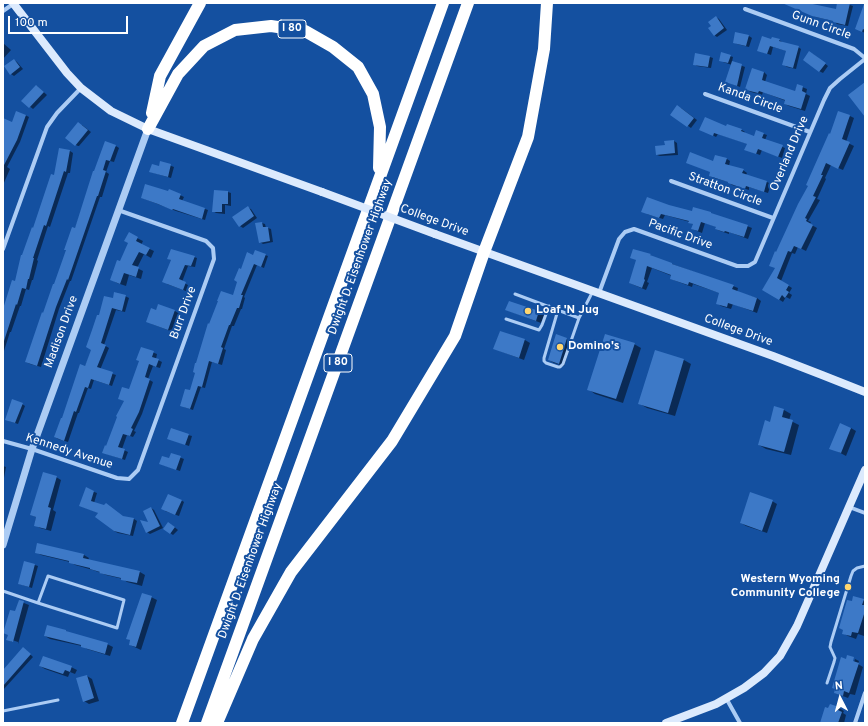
<!DOCTYPE html>
<html>
<head>
<meta charset="utf-8">
<style>
  body { margin:0 }
  #map { position:relative; width:868px; height:726px; overflow:hidden; background:#1450a0; font-family:Overpass,sans-serif }
  canvas { display:block }
  .frame { position:absolute; inset:0; border:4px solid #fff; pointer-events:none }
  .north { position:absolute; left:820px; top:678px; width:40px; height:40px; -webkit-text-stroke:3px #1450a0; paint-order:stroke; rotate:354deg; font-size:11px; font-weight:700; line-height:16px; text-align:center; color:#fff }
  .north::after { content:''; display:block; margin:auto; width:14px; height:18px; background:#fff; clip-path:polygon(50% 0,100% 100%,50% 72%,0 100%) }
  .scale { position:absolute; left:8px; top:16px; width:120px; height:18px; box-sizing:border-box; border:2px solid #fff; border-top:0; padding-left:5px; font-size:12px; line-height:14px; white-space:nowrap; color:#fff; -webkit-text-stroke:3px #1450a0; paint-order:stroke }
</style>
</head>
<body>
<div id="map">
<canvas width="868" height="726"></canvas>
<div class="frame"></div>
<div class="north">N</div>
<div class="scale">100 m</div>
</div>
<script>
const context = document.querySelector('canvas').getContext('2d');
context.lineJoin = 'round';
function fillPath(path, color) {
  context.fillStyle = color;
  context.fill(path, 'evenodd');
}
function shape(rows) {
  const path = new Path2D();
  for (const r of rows) {
    path.moveTo(r[0], r[1]);
    for (let i = 2; i < r.length; i += 2) path.lineTo(r[i], r[i + 1]);
  }
  return path;
}
function trace(path, color, width, dash) {
  context.strokeStyle = color;
  context.lineWidth = width;
  context.lineCap = dash ? 'butt' : 'round';
  context.setLineDash(dash || []);
  context.stroke(path);
}
function label(font, color, halo, rows, align = 'center') {
  context.font = font + ' Overpass,sans-serif';
  context.lineWidth = 4;
  context.setLineDash([]);
  context.textBaseline = 'middle';
  context.strokeStyle = halo;
  context.fillStyle = color;
  for (const [text, x, y, turn = 0] of rows) {
    context.save();
    context.translate(x, y);
    context.rotate((+turn || 0) * Math.PI / 180);
    context.textAlign = isNaN(turn) ? turn : align;
    if (halo) context.strokeText(text, 0, 0);
    context.fillText(text, 0, 0);
    context.restore();
  }
}
fillPath(shape([
  [788,3,809,3,808,4,837,10,838,3,844,3,853,6,848,26,837,24,834,21,816,17,790,6],
  [862,13,865,14,865,33,859,30],
  [716,17,719,19,727,30,717,37,714,35,712,26],
  [749,36,752,38,749,47,737,44,734,42],
  [779,40,782,42,782,43,798,47,801,49,796,69,787,67,784,65,787,51,773,47,771,55,762,52,772,41],
  [3,43,11,50,3,59],
  [813,54,828,66,823,73,819,71],
  [730,56,733,57,732,62,745,67,740,87,729,83,732,65,723,62],
  [710,57,713,58,711,68,697,66,694,64],
  [14,60,17,62,23,69,14,76,11,74],
  [764,72,767,75,765,82,795,92,797,85,807,89,806,94,810,96,805,111,789,106,785,104,786,101,763,92,762,95,751,92,747,90],
  [37,86,47,95,33,109,23,101],
  [681,108,697,120,691,128,672,115],
  [25,115,29,117,20,142,7,167,10,169,3,185,3,119,13,123],
  [850,116,854,118,846,142,854,146,843,170,831,165,825,178,826,179,817,199,820,200,808,221,811,222,810,224,817,228,806,251,798,247,795,254,792,253,781,281,792,288,789,293,792,295,790,299,786,297,783,302,763,289,776,269,776,253],
  [82,125,91,132,79,146,78,146,74,144],
  [727,128,742,130,745,132,744,133,754,137,757,131,764,134,767,135,765,140,785,148,782,158,762,150,760,155,749,151,748,144,718,134,716,137,704,131],
  [674,141,677,143,678,155,660,156,657,155,666,146],
  [116,146,119,148,114,162,110,161,106,172,109,174,102,197,100,197,71,281,70,281,59,309,41,367,30,364,26,362,75,229,94,172],
  [60,150,70,151,73,153,70,173,68,173,50,227,48,226,37,260,38,261,33,280,32,280,29,290,26,289,21,306,20,306,11,332,10,332,3,354,3,312,16,282,34,229,55,177],
  [727,159,730,161,729,166,743,170,747,173,746,175,767,182,771,184,768,193,749,187,749,190,732,185,729,182,714,178,710,176,714,162],
  [161,162,174,167,171,178,154,173,151,172,159,167],
  [170,190,184,197,182,201,208,210,205,220,176,211,142,198,169,192],
  [215,191,228,192,231,193,231,206,225,205,225,214,216,213,213,211],
  [669,206,747,226,752,228,748,239,729,232,729,234,720,231,716,229,717,227,705,223,702,233,692,229,694,225,690,222,665,215,663,219,647,214],
  [248,208,251,209,257,218,243,228,240,226],
  [262,223,265,224,266,228,268,228,271,229,273,242,263,244,260,242],
  [129,234,143,241,141,245,154,251,151,258,144,254,137,268,143,271,141,279,129,275,126,286,117,283,112,280,130,243],
  [634,250,650,255,655,258,672,264,733,286,738,288,737,292,757,298,761,301,757,313,733,304,731,309,721,306,717,303,720,293,693,284,692,287,676,281,671,279,672,276,652,268,647,282,649,283,646,290,634,285,630,283,637,260,632,258],
  [265,255,268,256,264,268,257,265,244,297,245,298,242,309,241,309,234,326,232,326,224,349,226,350,222,365,212,362,205,388,201,387,193,410,184,407,234,296,242,270,254,256],
  [194,257,197,258,195,267,188,266,182,282,188,285,186,291,167,284,172,261,169,259],
  [125,296,129,298,125,312,116,310,104,345,109,348,100,370,116,375,112,386,94,380,91,389,88,388,79,413,78,413,68,442,58,439,55,437,92,350,99,317,114,299],
  [158,305,175,311,180,314,173,332,152,324],
  [507,310,539,312,544,315,541,323,512,312],
  [500,332,525,340,530,343,524,360,500,351,494,348],
  [566,339,572,342,564,366,554,363,549,360],
  [634,344,641,348,623,403,595,394,588,389],
  [141,348,157,354,156,359,162,362,160,368,153,366,148,379,153,382,142,414,134,431,136,432,133,437,127,435,122,449,128,452,125,460,107,454,107,447,125,401,119,399,129,391,140,361],
  [656,351,684,360,691,364,675,416,647,408,640,404],
  [22,404,25,406,18,424,9,421],
  [775,408,784,410,791,414,789,420,799,425,791,455,766,449,759,445,771,423],
  [851,428,856,431,846,456,831,448],
  [188,435,192,436,189,446,172,440],
  [171,454,184,459,180,471,163,465,169,460],
  [3,466,6,467,4,478,3,477],
  [56,477,61,480,53,510,56,512,51,531,40,528,35,525,36,517,31,515],
  [86,489,97,493,94,503,124,517,134,519,137,521,133,536,118,533,114,531,99,513,83,507],
  [181,500,184,502,179,516,165,511],
  [772,501,777,504,767,533,746,526,741,523],
  [151,508,154,510,163,528,150,534,147,532,150,523],
  [172,525,178,530,173,535,170,533],
  [38,544,84,555,89,558,88,560,140,572,145,575,142,586,127,582,123,579,106,575,93,570,75,565,70,562,41,555,36,552],
  [25,562,38,566,32,588,19,584],
  [151,597,157,600,141,650,130,645,131,641,127,638],
  [854,597,865,601,865,631,864,636,858,634,856,639,848,636,843,633],
  [19,601,29,605,18,644,18,642,12,640,12,642,7,639],
  [66,631,71,634,107,644,113,647,110,656,87,649,82,646,50,639,45,636],
  [26,650,33,657,3,690,3,671],
  [855,659,859,661,858,664,863,667,855,695,850,694,848,698,840,695,835,693,851,666,853,666],
  [40,666,71,667,77,670,75,674,70,672,68,677,45,669],
  [87,676,92,679,99,701,89,704,84,701],
  [839,708,844,711,843,713,846,715,844,723,821,723]
]), '#0007');
fillPath(shape([
  [782,3,808,3,836,9,837,3,850,3,845,25,833,22,833,21,812,16],
  [864,4,865,30,863,29,862,32,855,29],
  [716,16,724,28,714,36,708,28,711,26,708,22],
  [735,32,749,35,746,46,733,43],
  [762,36,771,39,772,37,780,39,779,41,799,46,793,68,782,65,786,51,770,46,767,54,757,51],
  [809,51,826,63,819,72,803,60],
  [721,52,731,55,728,63,719,61],
  [695,53,710,56,708,67,693,65],
  [14,59,20,67,10,75,4,66],
  [732,61,742,64,737,86,725,82],
  [752,68,764,72,762,80,795,91,797,84,803,86,802,91,806,93,801,109,784,104,785,100,759,91,758,93,746,90,746,89,745,89],
  [865,82,865,117,848,95],
  [36,85,44,92,29,108,21,101],
  [677,105,694,118,687,127,670,115],
  [16,111,26,115,17,140,3,167,3,118,12,122],
  [838,111,850,115,842,139,850,142,838,169,826,163,821,175,823,175,813,196,816,197,805,218,807,219,806,221,813,225,801,249,794,246,791,252,788,251,777,278,789,285,786,290,789,292,785,298,782,295,779,300,762,290,775,268,769,266,775,251,776,252,798,204,808,186,806,185,829,133,830,134],
  [705,117,726,126,727,124,742,129,741,131,754,136,756,130,764,133,762,138,783,145,778,157,758,149,756,154,744,150,747,144,714,133,713,136,699,130],
  [78,122,88,130,75,146,65,138],
  [674,140,675,153,656,155,655,146,665,145,664,141],
  [105,141,116,145,110,161,106,160,103,170,106,171,98,196,97,196,68,280,67,279,56,307,37,366,25,362,42,312,43,313,53,284,54,284,66,250,64,250,72,227,75,228,93,171,94,171],
  [59,148,70,150,66,172,64,171,46,226,44,225,33,258,34,258,29,279,28,279,26,289,22,288,17,305,16,304,4,341,3,340,3,309,12,280,15,281,21,255,22,255,32,227,33,228,51,174,54,175],
  [690,152,713,161,715,155,727,158,725,164,744,169,742,173,767,181,764,192,746,186,745,189,728,183,728,182,709,176,710,172,686,163],
  [160,161,171,164,168,177,149,172,152,164,159,166],
  [145,184,168,191,169,189,181,194,179,199,205,208,202,219,173,209,172,210,158,204,141,198],
  [214,190,228,191,228,204,222,204,222,212,212,212],
  [647,197,669,205,692,211,693,207,711,212,711,213,748,225,744,237,725,231,724,232,715,229,716,227,701,222,698,231,691,229,693,224,688,223,689,221,661,214,659,218,641,212],
  [248,206,254,216,239,227,232,217],
  [262,222,263,227,268,227,270,241,259,243,255,223],
  [129,232,138,237,136,241,150,248,146,255,139,252,132,265,139,267,136,277,124,273,120,284,110,280,117,260,120,261,128,243,124,241],
  [171,249,195,256,191,266,185,265,179,279,186,282,183,290,162,282,171,260,167,259],
  [633,249,651,254,650,255,672,263,672,264,734,285,732,289,757,298,753,311,728,303,727,307,716,304,719,293,689,282,688,285,670,279,671,275,647,266,644,279,645,280,642,288,629,283,636,260,630,258],
  [255,250,266,254,261,267,254,264,241,295,243,295,239,308,237,308,230,325,229,325,221,347,223,348,218,364,209,361,202,387,198,386,190,409,180,406,185,389,190,390,195,373,193,372,195,363,196,363,208,323,209,324,218,301,217,301,221,291,233,295,237,282,234,280,239,268,241,269,247,252,253,255],
  [114,292,126,295,122,311,112,308,101,343,106,345,97,367,113,372,109,385,91,379,88,388,85,387,76,412,74,411,64,441,54,437,61,418,62,418,80,364,85,366,91,350,86,347,92,330,97,315,99,315,104,296,113,298],
  [509,301,539,311,536,321,505,310],
  [158,304,175,310,168,330,146,322,151,308,156,310],
  [500,331,525,339,519,358,493,349],
  [556,334,567,338,559,364,548,360],
  [605,334,635,343,616,399,587,390],
  [141,347,154,351,152,357,159,359,156,367,149,364,145,377,150,379,139,412,131,428,133,429,130,436,123,434,118,447,125,449,122,459,102,453,105,445,106,446,117,417,116,416,124,401,118,399,122,387,129,389,139,361,136,360],
  [655,350,684,359,668,413,638,404],
  [12,399,23,403,15,423,5,420],
  [774,406,784,409,782,417,793,420,784,452,758,445,765,420,770,422],
  [840,423,851,428,841,453,829,449],
  [171,428,189,434,185,445,167,439],
  [171,453,181,456,176,470,159,464,162,456,169,458],
  [43,472,57,476,48,507,51,508,46,529,34,526,36,517,30,515],
  [86,487,94,491,91,501,104,505,106,503,123,516,134,518,130,535,114,531,95,517,98,513,79,506],
  [750,492,773,500,762,531,740,523],
  [168,494,182,500,175,515,161,509],
  [151,507,160,526,146,533,140,520,148,522,143,511],
  [168,522,175,527,170,534,163,529],
  [37,543,84,554,83,558,140,571,137,583,121,580,121,578,99,573,100,572,90,569,90,568,69,563,69,561,35,553],
  [24,561,35,564,29,587,18,584],
  [142,593,152,596,136,647,129,645,130,640,126,639],
  [853,596,864,599,862,605,865,605,865,611,858,633,852,632,851,636,842,634,843,630,839,628,847,600,852,601],
  [19,600,24,601,13,642,6,640,8,635,3,633,10,610,15,611],
  [47,625,66,630,66,631,108,643,105,654,81,647,81,645,44,636],
  [23,647,31,654,3,686,3,670],
  [847,655,854,657,853,661,859,663,849,693,844,691,843,696,834,693,835,689,832,688,841,657,846,659],
  [43,656,72,666,70,672,65,670,63,674,39,666],
  [87,675,94,698,83,702,76,678],
  [830,704,839,707,838,710,842,712,838,723,820,723,825,707,828,708]
]), '#3d79c7');
trace(shape([
  [515,294,579,318],
  [558,310,544,358,544,361,546,363,558,367,560,367,563,364,579,318,593,291],
  [506,319,539,330,542,325,549,306],
  [3,591,38,603,117,628,124,600,48,576,38,603],
  [827,683,834,662,835,658,830,647,831,642,851,576,853,571,857,568,865,566],
  [3,711,58,700]
]), '#acccf4', 3);
trace(shape([
  [745,9,854,49,865,58],
  [3,11,13,4],
  [705,94,810,132],
  [671,181,773,218],
  [3,249,47,127,57,113,81,88],
  [599,293,619,239,625,232,634,229,737,266,748,266,755,262,824,100,830,88,840,79,865,59],
  [3,441,32,449,117,478,129,479,138,470,214,259,213,248,206,241,118,210],
  [849,507,865,513],
  [726,698,740,723],
  [855,723,865,693]
]), '#acccf4', 4);
trace(shape([
  [3,545,32,449,148,129]
]), '#acccf4', 7);
trace(shape([
  [13,3,67,73,81,88,111,111,148,129,322,192],
  [435,234,773,356,822,375,865,392],
  [666,723,716,704,744,688,764,673,780,656,797,626,865,470]
]), '#dceafd', 8);
trace(shape([
  [152,113,160,76,200,3],
  [148,129,178,74,204,46,235,30,271,26,305,31,333,47,358,67,373,94,380,127,379,168],
  [182,723,443,3],
  [207,723,468,3],
  [217,723,253,639,291,572,392,441,455,336,484,252,528,137,544,49,547,3]
]), '#fff', 12);
trace(shape([
  [322,192,435,234]
]), '#dceafd', 8);
for (const [x, y, r, color] of [
  [528,311,4,"#ffd66f"],
  [560,347,4,"#ffd66f"],
  [848,587,4,"#ffd66f"]
]) {
  const dot = new Path2D();
  dot.arc(x, y, r, 0, 2 * Math.PI);
  context.fillStyle = color;
  context.fill(dot);
  trace(dot, '#1450a0', 1.5);
}
for (const [x, y, w] of [
  [292,29,28],
  [338,363,28]
]) {
  const box = new Path2D();
  box.roundRect(x - w / 2, y - 9, w, 18, 3);
  context.fillStyle = '#1450a0';
  context.fill(box);
  trace(box, '#fff', 1);
}
label('bold 11px', '#fff', null, [
  ["I 80",292,29],
  ["I 80",338,363]
]);
label('12px', '#fff', '#1450a0', [
  ["Gunn Circle",821,26,20],
  ["Kanda Circle",750,99,20],
  ["Overland Drive",790,154,-67],
  ["Stratton Circle",725,190,20],
  ["College Drive",434,221,20],
  ["Pacific Drive",680,235,20],
  ["Dwight D. Eisenhower Highway",361,257,-70],
  ["Burr Drive",184,313,-70],
  ["College Drive",738,331,20],
  ["Madison Drive",62,332,-70],
  ["Kennedy Avenue",69,452,18],
  ["Dwight D. Eisenhower Highway",251,561,-70]
]);
label('bold 12px', '#fff', '#1450a0', [
  ["Loaf 'N Jug",536,311],
  ["Domino's",568,347],
  ["Western Wyoming",840,580,"right"],
  ["Community College",840,594,"right"]
], 'left');
</script>
</body>
</html>
